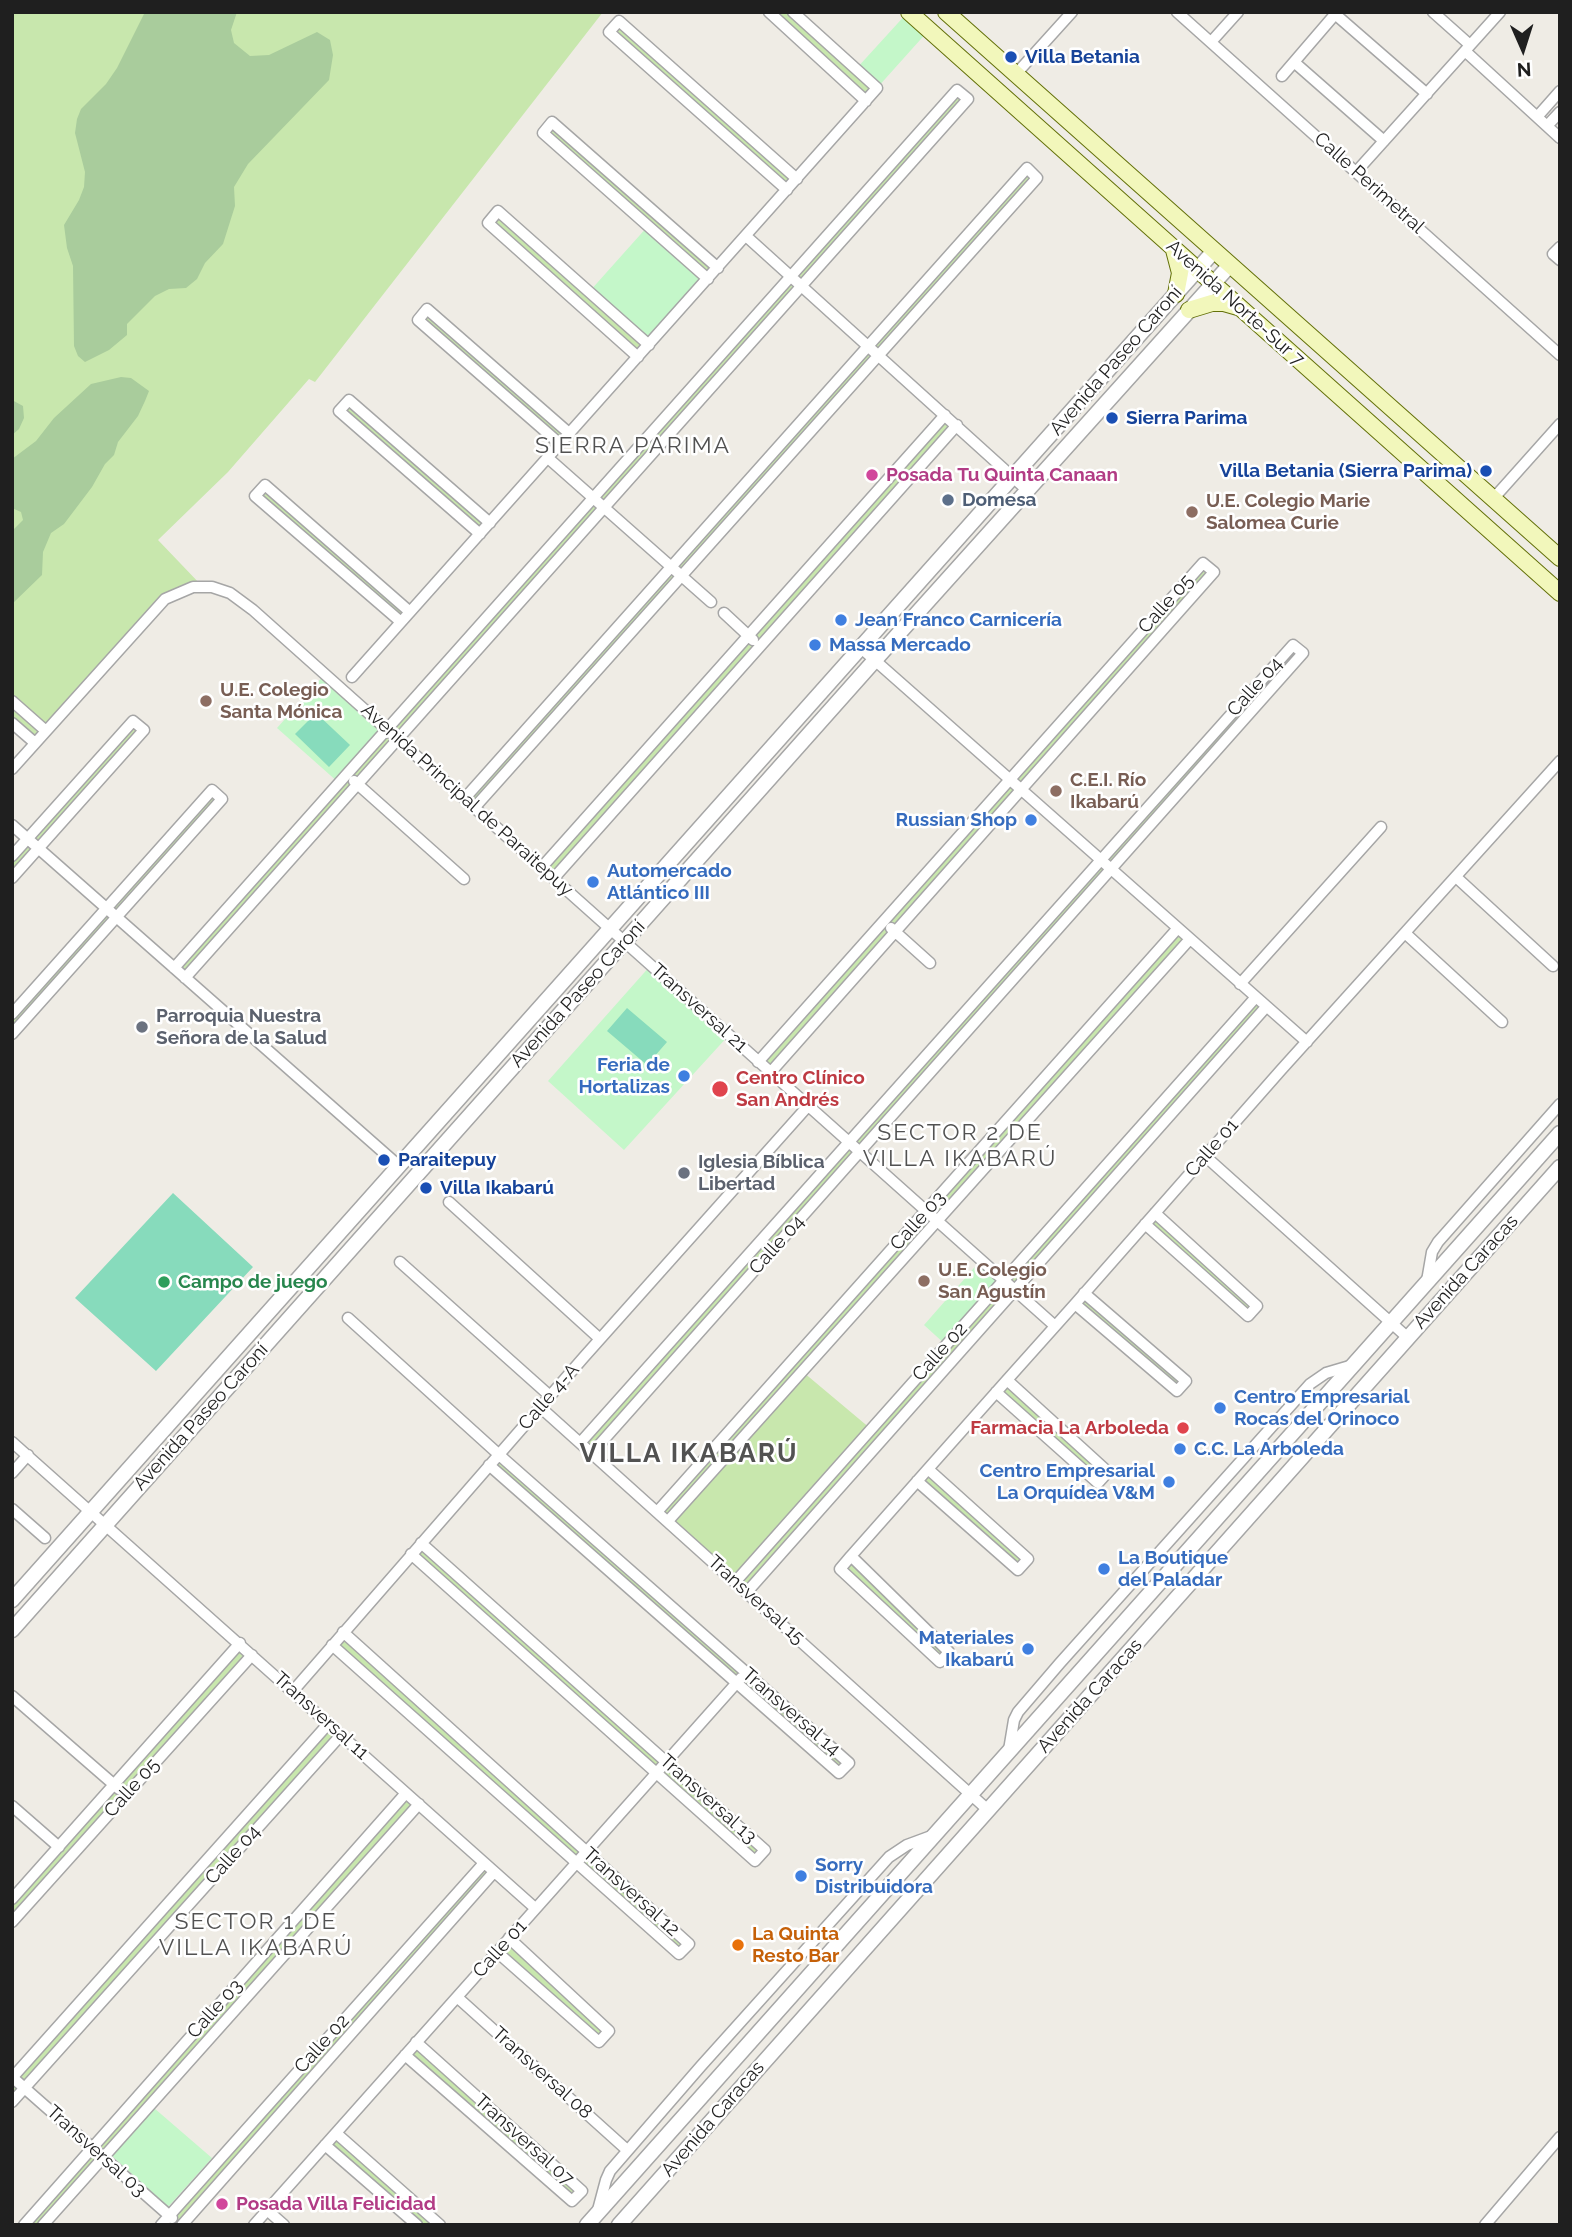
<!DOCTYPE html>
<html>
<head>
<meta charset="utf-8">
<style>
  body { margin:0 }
  #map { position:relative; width:1572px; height:2237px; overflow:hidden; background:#efece5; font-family:Raleway,sans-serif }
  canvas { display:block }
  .frame { position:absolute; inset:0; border:14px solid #1f1f1f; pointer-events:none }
  .north { position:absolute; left:1488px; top:14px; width:70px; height:70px; -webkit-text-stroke:5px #fff; paint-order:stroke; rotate:177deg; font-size:19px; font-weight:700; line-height:28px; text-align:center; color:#1f1f1f }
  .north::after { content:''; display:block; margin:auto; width:24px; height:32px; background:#1f1f1f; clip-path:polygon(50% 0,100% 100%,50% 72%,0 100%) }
</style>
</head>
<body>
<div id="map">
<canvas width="1572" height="2237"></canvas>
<div class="frame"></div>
<div class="north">N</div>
</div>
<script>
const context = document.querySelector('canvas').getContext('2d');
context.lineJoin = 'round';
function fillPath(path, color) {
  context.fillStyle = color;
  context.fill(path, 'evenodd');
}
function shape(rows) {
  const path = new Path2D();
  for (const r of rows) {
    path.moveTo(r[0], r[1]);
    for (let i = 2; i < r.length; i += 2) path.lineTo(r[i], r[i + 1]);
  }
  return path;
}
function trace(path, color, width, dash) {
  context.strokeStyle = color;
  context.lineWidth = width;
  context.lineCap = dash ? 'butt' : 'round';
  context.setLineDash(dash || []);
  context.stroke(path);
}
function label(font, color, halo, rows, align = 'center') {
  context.font = font + ' Raleway,sans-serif';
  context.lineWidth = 5;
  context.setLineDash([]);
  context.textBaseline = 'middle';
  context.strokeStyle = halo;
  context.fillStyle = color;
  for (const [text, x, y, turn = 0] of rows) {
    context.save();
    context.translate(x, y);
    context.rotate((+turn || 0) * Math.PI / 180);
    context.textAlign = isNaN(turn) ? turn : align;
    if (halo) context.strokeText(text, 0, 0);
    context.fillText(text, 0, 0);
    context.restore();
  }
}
fillPath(shape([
  [12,12,603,12,315,382,309,379,228,472,158,540,202,586,173,594,35,743,12,723],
  [769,12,793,12,877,88,866,101],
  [619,21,797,179,787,190,609,32],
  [957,90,968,99,185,978,174,968],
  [552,122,718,268,708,279,543,133],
  [1027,168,1037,178,475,807,465,798],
  [498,211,649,345,638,357,488,223],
  [427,309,570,434,560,444,418,320],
  [349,400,490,523,480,534,339,411],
  [945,415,957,425,554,878,542,867],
  [265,485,410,612,401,622,255,496],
  [1203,563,1214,572,770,1073,758,1062],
  [1293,645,1303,653,592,1453,580,1443],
  [133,721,144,730,12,878,12,856],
  [212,790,222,799,12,1034,12,1014],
  [1178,929,1190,939,803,1372,871,1429,1256,997,1266,1007,747,1592,657,1512],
  [1155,1213,1257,1306,1248,1316,1146,1224],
  [1085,1293,1186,1381,1177,1391,1075,1304],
  [1007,1381,1108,1472,1098,1483,997,1392],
  [498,1455,848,1763,839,1773,489,1465],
  [928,1469,1028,1559,1018,1570,917,1481],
  [420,1543,765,1850,755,1861,411,1554],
  [849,1558,949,1652,940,1662,840,1569],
  [342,1632,689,1944,679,1954,332,1644],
  [240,1643,252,1655,12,1922,12,1899],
  [330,1724,341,1734,12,2102,12,2079],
  [407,1793,419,1804,43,2225,24,2225],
  [484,1863,494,1872,181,2225,161,2225],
  [509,1939,609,2031,599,2042,497,1952],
  [416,2043,582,2191,572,2201,405,2055],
  [336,2133,440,2225,417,2225,325,2145]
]), '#c8e7ad');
fillPath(shape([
  [145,12,237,12,231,30,234,43,250,56,269,55,317,32,330,40,333,55,329,80,248,164,234,187,235,206,223,244,205,263,197,279,186,288,169,289,155,296,127,324,127,335,109,350,85,362,78,356,74,346,73,266,67,248,64,225,79,200,84,187,85,172,75,133,77,119,81,109,106,84,117,68],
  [121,377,131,378,149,391,145,401,138,416,118,442,114,455,105,464,92,487,64,524,51,533,43,552,42,575,12,604,12,531,23,520,21,512,12,508,12,459,36,441,54,418,91,384],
  [12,400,23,406,24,418,19,429,12,435]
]), '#a9cc9c');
fillPath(shape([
  [908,12,929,30,877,88,856,69],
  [648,226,708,279,649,345,589,292],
  [325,674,387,729,339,783,277,728],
  [651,965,729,1035,624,1150,548,1081],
  [981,1260,1004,1280,946,1345,924,1325],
  [154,2108,212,2158,168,2207,111,2155]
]), '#c4f7c9');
fillPath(shape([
  [316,713,350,745,329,767,295,734],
  [627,1008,667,1042,647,1065,607,1031],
  [173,1193,253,1267,156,1371,75,1298]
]), '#87dbbc');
const minor = shape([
  [769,12,866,101],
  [1177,12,1560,355],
  [1433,12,1470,45],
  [1335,14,1427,94],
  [1211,42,1238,12],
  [1465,51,1560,138],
  [1294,62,1384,141],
  [1016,74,1072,12],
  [1282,76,1337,12],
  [1537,117,1560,91],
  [1547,126,1560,112],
  [1356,172,1500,12],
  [787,190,609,32,619,21,797,179],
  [746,236,1027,490],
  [1560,247,1553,254,1560,260],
  [708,279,543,133,552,122,718,268],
  [638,357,488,223,498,211,649,345],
  [560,444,418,320,427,309,570,434],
  [548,458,711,602],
  [1493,499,1560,424],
  [480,534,339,411,349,400,490,523],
  [724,613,753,640],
  [401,622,255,496,265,485,410,612],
  [861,648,1307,1042],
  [352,677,877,88,793,12],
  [12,701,46,731],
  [12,723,35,743],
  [12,769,165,599,193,587,212,587,230,593,253,610,1055,1326],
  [354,781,464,879],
  [465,798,1027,168,1037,178,475,807],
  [12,825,399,1166],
  [12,856,133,721,144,730,12,878],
  [542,867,945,415],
  [1456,877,1553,966],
  [554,878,957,425],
  [891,928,930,963],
  [1405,933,1502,1022],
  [174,968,957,90,968,99,185,978],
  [1240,984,1381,827],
  [12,1014,212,790,222,799,12,1034],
  [758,1062,1203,563,1214,572,770,1073],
  [1205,1156,1407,1337],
  [449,1202,600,1339],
  [1145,1224,1248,1316,1257,1306,1155,1213],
  [400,1262,550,1396],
  [1427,1281,1432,1252,1438,1242,1560,1104],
  [1075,1304,1177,1391,1186,1381,1084,1293],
  [348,1318,506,1461,849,1763,839,1773,489,1465],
  [996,1392,1098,1483,1108,1472,1007,1380],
  [540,1407,988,1810],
  [12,1442,535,1908],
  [580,1443,1293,645,1303,653,592,1453],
  [12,1473,28,1455],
  [917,1481,1018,1570,1028,1559,928,1469],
  [12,1509,45,1538],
  [657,1512,1178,928],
  [668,1521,1190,939],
  [411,1554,755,1861,765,1850,421,1543],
  [851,1556,949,1652,940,1662,840,1569,851,1556,928,1469,1007,1380,1075,1304,1281,1070,1560,761],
  [736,1581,1256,997],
  [747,1592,1266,1007],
  [332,1645,679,1954,689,1944,343,1632],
  [293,1691,584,1357,808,1106],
  [12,1696,119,1789],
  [1009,1750,1014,1720,1018,1712,1060,1663,1310,1384,1326,1373,1353,1365],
  [12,1806,59,1847],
  [12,1899,240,1643],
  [12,1922,252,1655],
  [497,1952,599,2042,609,2031,509,1938],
  [457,1997,627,2150],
  [405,2055,572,2201,582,2191,416,2042],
  [12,2077,172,2218],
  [12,2078,329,1723],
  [12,2102,341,1735],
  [336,2133,440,2225],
  [325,2145,417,2225],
  [267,2210,284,2225],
  [598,2210,606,2180,610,2171,701,2066,889,1857,907,1845,934,1835],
  [24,2225,406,1793],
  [43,2225,419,1804],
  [161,2225,484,1863],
  [182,2225,494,1872],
  [254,2225,741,1678],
  [1485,2225,1560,2137]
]);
const tertiary = shape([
  [12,1600,1214,251],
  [12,1630,875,660,1230,265],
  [587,2225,1560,1133],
  [619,2225,1560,1167]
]);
const secondary = shape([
  [909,12,1560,593],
  [946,12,1560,558],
  [1174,250,1180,273,1176,294],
  [1189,310,1212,303,1224,303,1238,307]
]);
trace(minor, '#a6a6a6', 13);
trace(tertiary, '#a6a6a6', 17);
trace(secondary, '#64710a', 18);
trace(minor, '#fff', 10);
trace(tertiary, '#fff', 14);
trace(secondary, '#f2f7bb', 16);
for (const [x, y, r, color] of [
  [1011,57,7,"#1a4fb4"],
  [1112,418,7,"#1a4fb4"],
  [1486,471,7,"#1a4fb4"],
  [872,475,7,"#d1479c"],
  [948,500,7,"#5c6f8a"],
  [1192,512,7,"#8d6e63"],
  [841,620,7,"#3f7fe0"],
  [815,645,7,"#3f7fe0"],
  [206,701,7,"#8d6e63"],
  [1056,791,7,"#8d6e63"],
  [1031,820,7,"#3f7fe0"],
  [593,882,7,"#3f7fe0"],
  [142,1027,7,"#6b7280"],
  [684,1076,7,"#3f7fe0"],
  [720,1089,9,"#e0444e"],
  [384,1160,7,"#1a4fb4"],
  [684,1173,7,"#6b7280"],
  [426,1188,7,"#1a4fb4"],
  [924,1281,7,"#8d6e63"],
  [164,1282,7,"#2e9e5b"],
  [1220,1408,7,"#3f7fe0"],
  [1183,1428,7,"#e0444e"],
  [1180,1449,7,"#3f7fe0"],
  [1169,1482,7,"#3f7fe0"],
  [1104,1569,7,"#3f7fe0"],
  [1028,1649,7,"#3f7fe0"],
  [801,1876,7,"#3f7fe0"],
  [738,1945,7,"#e8710a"],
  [222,2204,7,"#d1479c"]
]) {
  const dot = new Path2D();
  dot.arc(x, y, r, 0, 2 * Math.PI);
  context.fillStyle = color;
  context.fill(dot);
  trace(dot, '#fff', 2.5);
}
label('bold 19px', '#164399', '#fff', [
  ["Villa Betania",1025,57],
  ["Sierra Parima",1126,418],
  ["Villa Betania (Sierra Parima)",1472,471,"right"],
  ["Paraitepuy",398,1160],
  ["Villa Ikabarú",440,1188]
], 'left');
label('19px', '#1f1f1f', '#fff', [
  ["Calle Perimetral",1369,183,42],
  ["Avenida Norte-Sur 7",1235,303,42],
  ["Avenida Paseo Caroní",1116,361,-49],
  ["Calle 05",1166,604,-48],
  ["Calle 04",1255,687,-48],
  ["Avenida Principal de Paraitepuy",467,800,42],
  ["Avenida Paseo Caroní",578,994,-48],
  ["Transversal 21",699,1008,42],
  ["Calle 01",1212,1148,-49],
  ["Calle 03",918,1221,-48],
  ["Calle 04",777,1245,-48],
  ["Avenida Caracas",1466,1272,-48],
  ["Calle 02",940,1352,-48],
  ["Calle 4-A",549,1397,-49],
  ["Avenida Paseo Caroní",201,1417,-48],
  ["Transversal 15",756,1600,42],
  ["Avenida Caracas",1090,1696,-48],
  ["Transversal 14",791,1712,41],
  ["Transversal 11",321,1716,42],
  ["Calle 05",132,1788,-48],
  ["Transversal 13",708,1799,42],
  ["Calle 04",233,1855,-48],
  ["Transversal 12",631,1892,42],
  ["Calle 01",500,1949,-48],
  ["Calle 03",215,2009,-48],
  ["Calle 02",322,2044,-48],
  ["Transversal 08",542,2073,42],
  ["Avenida Caracas",713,2119,-49],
  ["Transversal 07",524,2140,42],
  ["Transversal 03",96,2151,42]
]);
label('bold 19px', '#b23c85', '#fff', [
  ["Posada Tu Quinta Canaan",886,475],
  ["Posada Villa Felicidad",236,2204]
], 'left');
label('bold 19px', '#4e5e75', '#fff', [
  ["Domesa",962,500]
], 'left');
label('bold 19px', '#785e54', '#fff', [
  ["U.E. Colegio Marie",1206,501],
  ["Salomea Curie",1206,523],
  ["U.E. Colegio",220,690],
  ["Santa Mónica",220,712],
  ["C.E.I. Río",1070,780],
  ["Ikabarú",1070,802],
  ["U.E. Colegio",938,1270],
  ["San Agustín",938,1292]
], 'left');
label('bold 19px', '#366cbe', '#fff', [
  ["Jean Franco Carnicería",855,620],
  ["Massa Mercado",829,645],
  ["Russian Shop",1017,820,"right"],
  ["Automercado",607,871],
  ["Atlántico III",607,893],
  ["Feria de",670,1065,"right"],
  ["Hortalizas",670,1087,"right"],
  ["Centro Empresarial",1234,1397],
  ["Rocas del Orinoco",1234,1419],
  ["C.C. La Arboleda",1194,1449],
  ["Centro Empresarial",1155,1471,"right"],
  ["La Orquídea V&M",1155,1493,"right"],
  ["La Boutique",1118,1558],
  ["del Paladar",1118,1580],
  ["Materiales",1014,1638,"right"],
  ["Ikabarú",1014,1660,"right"],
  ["Sorry",815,1865],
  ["Distribuidora",815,1887]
], 'left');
label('bold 19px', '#5b616d', '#fff', [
  ["Parroquia Nuestra",156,1016],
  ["Señora de la Salud",156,1038],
  ["Iglesia Bíblica",698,1162],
  ["Libertad",698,1184]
], 'left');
label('bold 19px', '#be3a42', '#fff', [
  ["Centro Clínico",736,1078],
  ["San Andrés",736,1100],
  ["Farmacia La Arboleda",1169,1428,"right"]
], 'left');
label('bold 19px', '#27864d', '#fff', [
  ["Campo de juego",178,1282]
], 'left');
label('bold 19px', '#c56008', '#fff', [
  ["La Quinta",752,1934],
  ["Resto Bar",752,1956]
], 'left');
context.letterSpacing = '2px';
label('23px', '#525252', '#fff', [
  ["SIERRA PARIMA",633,446],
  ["SECTOR 2 DE",960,1133],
  ["VILLA IKABARÚ",960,1159],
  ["SECTOR 1 DE",256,1922],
  ["VILLA IKABARÚ",256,1948]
]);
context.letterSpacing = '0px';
context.letterSpacing = '2px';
label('bold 26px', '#525252', '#fff', [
  ["VILLA IKABARÚ",689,1454]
]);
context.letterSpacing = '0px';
</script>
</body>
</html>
